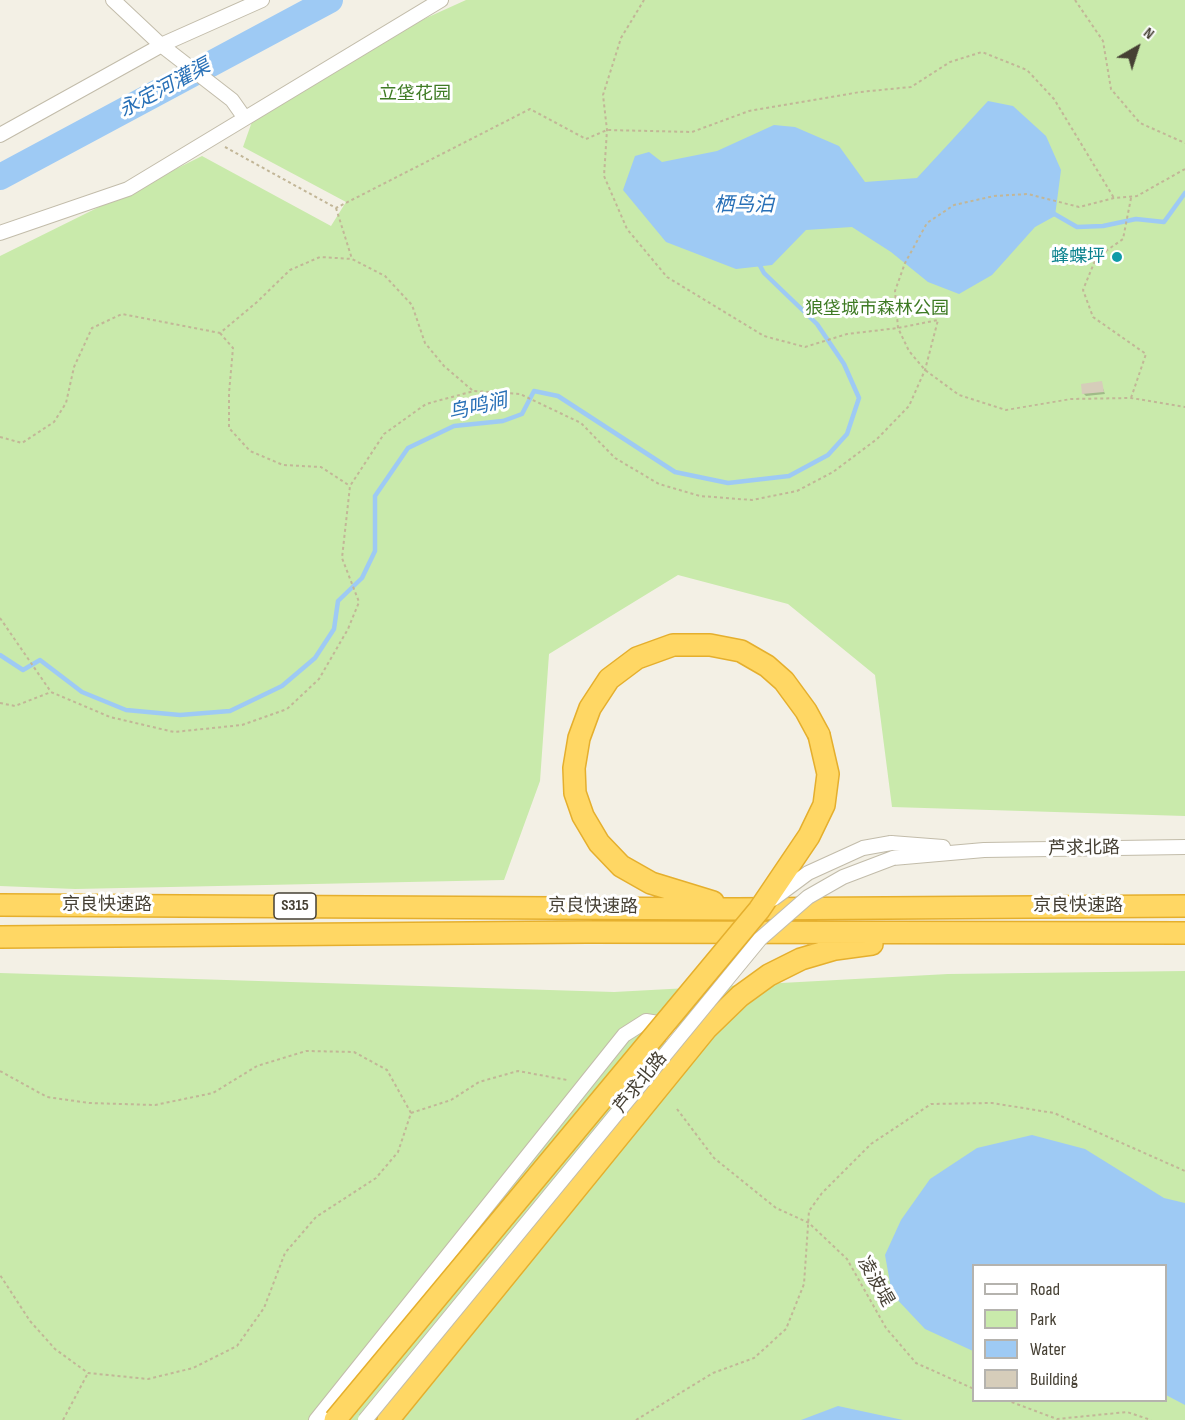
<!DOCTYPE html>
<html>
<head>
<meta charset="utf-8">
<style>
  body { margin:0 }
  #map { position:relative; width:1185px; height:1420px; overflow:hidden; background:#f3f0e5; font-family:"Sofia Sans Condensed",sans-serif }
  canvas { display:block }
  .legend { position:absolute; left:972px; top:1264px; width:195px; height:138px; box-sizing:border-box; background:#fff; border:2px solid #b5b3ae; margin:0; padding:8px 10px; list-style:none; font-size:18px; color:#464034 }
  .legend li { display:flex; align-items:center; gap:12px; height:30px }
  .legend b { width:30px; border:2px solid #b5b3ae }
  .north { position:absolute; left:1107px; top:18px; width:60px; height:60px; -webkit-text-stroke:4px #fff; paint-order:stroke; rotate:39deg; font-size:16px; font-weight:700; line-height:24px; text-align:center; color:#464034 }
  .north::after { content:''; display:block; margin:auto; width:21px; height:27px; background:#464034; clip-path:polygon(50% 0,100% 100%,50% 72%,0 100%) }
</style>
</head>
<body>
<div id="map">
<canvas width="1185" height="1420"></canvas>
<ul class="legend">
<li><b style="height:8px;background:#fff"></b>Road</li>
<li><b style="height:16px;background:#c9eaab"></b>Park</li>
<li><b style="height:16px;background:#9ecaf4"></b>Water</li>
<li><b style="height:16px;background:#d6cdba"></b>Building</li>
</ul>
<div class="north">N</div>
</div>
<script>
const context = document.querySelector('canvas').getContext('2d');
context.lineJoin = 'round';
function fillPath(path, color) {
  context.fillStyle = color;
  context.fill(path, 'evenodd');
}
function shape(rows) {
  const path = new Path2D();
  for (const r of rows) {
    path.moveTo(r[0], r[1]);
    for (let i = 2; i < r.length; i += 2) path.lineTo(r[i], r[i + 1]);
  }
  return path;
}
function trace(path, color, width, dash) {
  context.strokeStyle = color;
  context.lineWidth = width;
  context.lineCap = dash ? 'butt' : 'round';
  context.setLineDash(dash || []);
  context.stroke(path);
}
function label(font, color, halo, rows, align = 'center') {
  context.font = font + ' "Sofia Sans Condensed","Noto Sans SC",sans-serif';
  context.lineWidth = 6;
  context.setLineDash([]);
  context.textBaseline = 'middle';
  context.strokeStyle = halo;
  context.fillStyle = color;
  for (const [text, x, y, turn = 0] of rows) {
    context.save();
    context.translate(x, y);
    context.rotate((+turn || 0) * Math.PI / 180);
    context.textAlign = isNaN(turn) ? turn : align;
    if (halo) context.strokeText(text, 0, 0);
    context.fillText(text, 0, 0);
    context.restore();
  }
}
fillPath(shape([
  [466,0,1185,0,1185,816,892,807,875,675,788,604,678,575,549,654,540,781,504,880,75,889,0,886,0,256,202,156,331,226,346,202,243,147,254,116,424,19],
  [1185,971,1185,1420,0,1420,0,973,614,992,948,974],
  [974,1266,1166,1266,1166,1400,974,1400]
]), '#c9eaab');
fillPath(shape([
  [988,101,1013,106,1046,136,1061,170,1055,216,1035,227,992,275,959,294,928,282,891,252,852,227,806,230,772,265,736,269,666,242,623,190,635,156,649,152,662,162,717,151,774,125,795,127,839,146,865,182,917,178],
  [1032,1135,1085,1149,1164,1198,1185,1203,1185,1405,1166,1395,1166,1266,974,1266,973,1351,925,1329,892,1294,885,1255,901,1220,930,1179,977,1148],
  [838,1406,903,1420,801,1420]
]), '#9ecaf4');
fillPath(shape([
  [1101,383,1105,394,1086,396,1083,393]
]), '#0003');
trace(shape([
  [1051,212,1077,227,1103,226,1136,219,1164,222,1185,193],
  [0,655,23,670,40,660,82,692,126,710,180,715,230,711,282,686,315,658,334,629,338,601,362,578,375,551,375,496,408,448,454,426,503,421,522,414,534,391,558,396,675,472,728,483,789,476,828,455,847,434,859,398,844,364,817,324,764,273,758,262]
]), '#9ecaf4', 4.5);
trace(shape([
  [0,177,330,0]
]), '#9ecaf4', 26);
fillPath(shape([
  [1102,381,1104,392,1082,394,1081,384]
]), '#d6cdba');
const minor = shape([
  [113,0,161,45,232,100,244,117],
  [161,45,262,0],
  [0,135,162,45],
  [0,233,128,189,441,0],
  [891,843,943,847],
  [893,858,984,850,1185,847],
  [316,1420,624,1035,646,1021,658,1023,670,1033,676,1046,675,1054]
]);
const highway = shape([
  [713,902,651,883,621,866,599,843,583,816,575,793,574,768,579,738,590,708,609,679,637,658,673,645,710,645,741,651,767,666,784,681,806,711,819,735],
  [0,905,737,909,1185,906],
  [0,937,587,932,1185,933],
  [388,1420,706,1029,740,996,769,975,801,959,835,949,872,944]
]);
trace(minor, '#c2bcaa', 16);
trace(highway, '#e5af2d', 24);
trace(shape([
  [1075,0,1103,41,1111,89,1140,123,1185,143],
  [225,147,336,208,530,109,586,139,607,130,692,132,749,111,860,92,911,87,950,62,982,52,1027,70,1054,99,1114,198],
  [1185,169,1137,196,1114,198,1079,207,1028,194,994,196,954,205,927,223,905,263,895,291,898,328,909,351,925,370,959,395,1006,410,1071,399,1131,398,1185,407],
  [1131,198,1123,239,1096,258,1083,290,1093,317,1146,354,1131,398],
  [336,208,352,259],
  [220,333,233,348,229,393,229,428,250,451,283,465,321,467,350,486],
  [0,437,22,443,54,422,66,403,74,367,92,328,122,314,220,333,257,302,290,270,320,257,352,259,385,276,412,305,425,343,444,366,472,390],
  [0,618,51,692,110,717,174,732,242,725,287,709,319,679,348,629,359,602,342,558,350,486,384,434,426,404,474,391,520,394,581,423,615,458,659,484,700,496,752,500,797,491,833,472,877,439,909,406,925,370,938,320,898,328,847,334,805,347,764,336,667,277,627,229,604,176,607,130,603,95,621,38,644,0],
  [0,703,15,706,51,692],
  [0,1071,47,1097,89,1103,155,1105,213,1093,257,1066,306,1051,354,1052,387,1070,411,1113,398,1152,376,1178,316,1217,285,1253,264,1308,237,1346,193,1368,148,1379,88,1373,55,1349,30,1321,0,1275],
  [677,1109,714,1158,776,1208,809,1223,847,1259,886,1328,916,1363,974,1389],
  [411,1113,451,1100,479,1082,518,1071,567,1080],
  [1006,1400,1057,1419,1127,1412,1151,1420],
  [63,1420,88,1373],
  [636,1420,713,1373,754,1358,786,1329,804,1284,809,1211,822,1193,871,1144,931,1104,992,1103,1054,1113,1185,1171]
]), '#c2b697', 2, [3, 3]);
trace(minor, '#fff', 14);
trace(highway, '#ffd764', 21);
const minorBridge = shape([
  [773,899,808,873,863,848,891,843],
  [365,1420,760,939,808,897,843,877,893,858]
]);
const highwayBridge = shape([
  [335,1420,759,910,809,836,824,805,828,774,819,735]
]);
trace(minorBridge, '#c2bcaa', 16, []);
trace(highwayBridge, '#e5af2d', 24, []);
trace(minorBridge, '#fff', 14);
trace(highwayBridge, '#ffd764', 21);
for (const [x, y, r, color] of [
  [1117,257,6,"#0f9aa8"]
]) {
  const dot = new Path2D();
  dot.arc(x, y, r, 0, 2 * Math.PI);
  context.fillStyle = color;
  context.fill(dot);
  trace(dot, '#fff', 2);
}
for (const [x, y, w] of [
  [295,906,42]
]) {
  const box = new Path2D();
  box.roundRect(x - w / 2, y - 13, w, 26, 4.5);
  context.fillStyle = '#fff';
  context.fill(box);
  trace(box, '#464034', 1.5);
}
label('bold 16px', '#464034', null, [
  ["S315",295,906]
]);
label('18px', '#3f7b25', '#fff', [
  ["立垡花园",415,94],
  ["狼垡城市森林公园",877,309]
]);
label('18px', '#0d838f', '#fff', [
  ["蜂蝶坪",1105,257]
], 'right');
label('18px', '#464034', '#fff', [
  ["芦求北路",1084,849,-1],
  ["京良快速路",107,905],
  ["京良快速路",1078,906],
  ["京良快速路",593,907,1],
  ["芦求北路",641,1083,-51],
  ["凌波堤",875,1282,60]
]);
label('italic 20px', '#2870b7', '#fff', [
  ["永定河灌渠",165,89,-28],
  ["栖鸟泊",744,206],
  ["鸟鸣涧",478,408,-13]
]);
</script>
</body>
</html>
